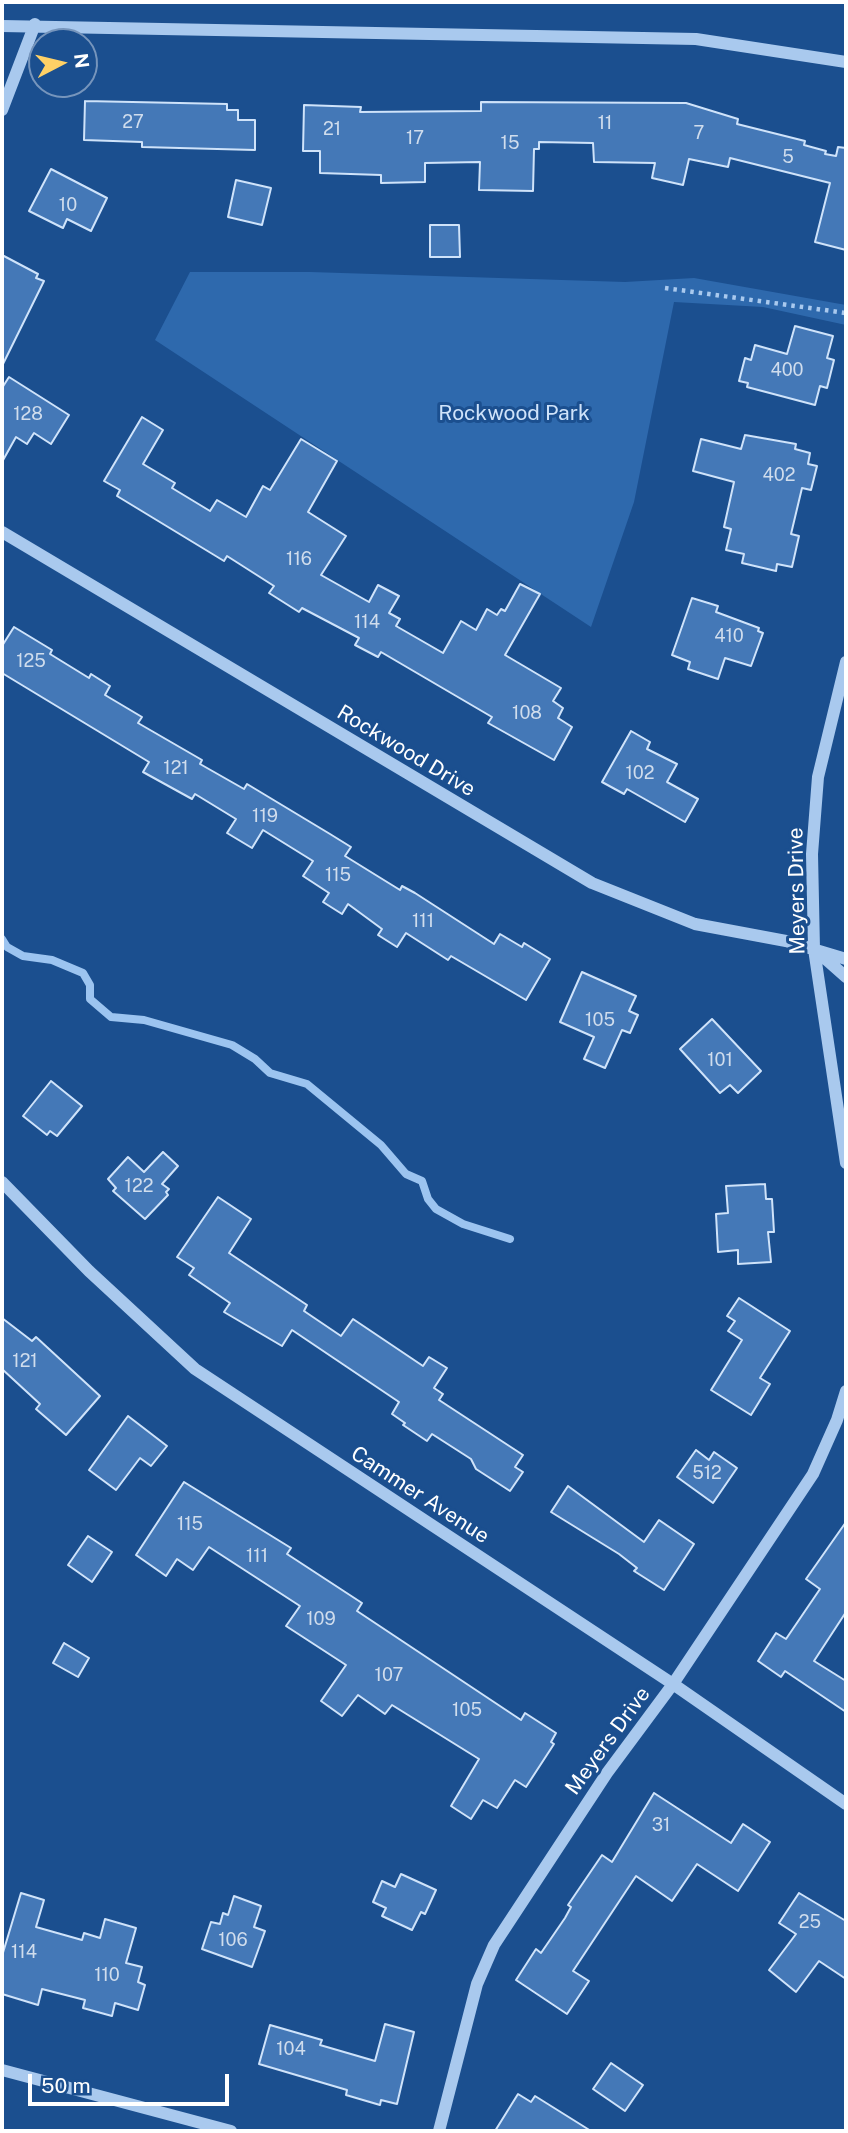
<!DOCTYPE html>
<html>
<head>
<meta charset="utf-8">
<style>
  body { margin:0 }
  #map { position:relative; width:848px; height:2133px; overflow:hidden; background:#1b4f8f; font-family:"Public Sans",sans-serif }
  canvas { display:block }
  .frame { position:absolute; inset:0; border:4px solid #fff; pointer-events:none }
  .north { position:absolute; left:28px; top:28px; width:70px; height:70px; box-sizing:border-box; background:#1b4f8f; border:2px solid #7695bc; border-radius:50%; rotate:83deg; font-size:19px; font-weight:700; line-height:28px; text-align:center; color:#fff }
  .north::after { content:''; display:block; margin:auto; width:24px; height:32px; background:#ffd166; clip-path:polygon(50% 0,100% 100%,50% 72%,0 100%) }
  .scale { position:absolute; left:28px; top:2074px; width:201px; height:32px; box-sizing:border-box; border:4px solid #fff; border-top:0; padding-left:9px; font-size:21px; line-height:24px; white-space:nowrap; color:#fff; -webkit-text-stroke:5px #1b4f8f; paint-order:stroke }
</style>
</head>
<body>
<div id="map">
<canvas width="848" height="2133"></canvas>
<div class="frame"></div>
<div class="north">N</div>
<div class="scale">50 m</div>
</div>
<script>
const context = document.querySelector('canvas').getContext('2d');
context.lineJoin = 'round';
function fillPath(path, color) {
  context.fillStyle = color;
  context.fill(path, 'evenodd');
}
function shape(rows) {
  const path = new Path2D();
  for (const r of rows) {
    path.moveTo(r[0], r[1]);
    for (let i = 2; i < r.length; i += 2) path.lineTo(r[i], r[i + 1]);
  }
  return path;
}
function trace(path, color, width, dash) {
  context.strokeStyle = color;
  context.lineWidth = width;
  context.lineCap = dash ? 'butt' : 'round';
  context.setLineDash(dash || []);
  context.stroke(path);
}
function label(font, color, halo, rows, align = 'center') {
  context.font = font + ' "Public Sans",sans-serif';
  context.lineWidth = 6;
  context.setLineDash([]);
  context.textBaseline = 'middle';
  context.strokeStyle = halo;
  context.fillStyle = color;
  for (const [text, x, y, turn = 0] of rows) {
    context.save();
    context.translate(x, y);
    context.rotate((+turn || 0) * Math.PI / 180);
    context.textAlign = isNaN(turn) ? turn : align;
    if (halo) context.strokeText(text, 0, 0);
    context.fillText(text, 0, 0);
    context.restore();
  }
}
fillPath(shape([
  [190,272,310,272,625,282,694,278,846,305,846,325,763,307,674,302,634,502,591,627,155,340]
]), '#2e69ad');
trace(shape([
  [2,939,7,947,23,956,52,960,83,973,90,985,90,999,111,1017,144,1020,232,1045,255,1059,270,1073,307,1084,381,1145,406,1174,422,1181,428,1199,436,1209,463,1224,510,1239]
]), '#9cc4f0', 8);
const building = shape([
  [85,101,227,104,227,110,238,110,238,120,255,120,255,150,142,147,142,142,84,140,85,101],
  [481,102,686,103,738,119,737,124,805,141,804,145,826,151,825,154,836,156,838,147,846,148,846,250,815,242,830,183,730,158,728,167,689,159,683,185,652,178,655,163,594,162,593,143,539,142,539,149,534,149,533,191,479,190,480,162,425,163,425,182,381,183,381,175,320,173,320,151,303,151,304,105,361,107,360,112,481,111,481,102],
  [51,169,107,198,91,231,67,219,63,228,29,211,51,169],
  [236,180,271,188,262,225,228,217,236,180],
  [430,225,459,225,460,257,430,257,430,225],
  [2,255,38,274,36,278,44,281,2,366,2,255],
  [795,326,833,336,827,358,834,360,827,388,820,386,815,405,747,387,748,383,739,381,745,358,751,360,755,345,787,354,795,326],
  [9,377,69,415,51,444,34,433,27,444,16,437,2,462,2,388,9,377],
  [142,417,163,430,143,464,175,483,172,488,210,511,217,500,246,517,263,486,270,490,301,439,337,461,308,512,346,536,321,575,369,602,378,585,399,596,389,613,400,619,396,626,443,653,461,621,476,630,487,609,497,615,501,609,505,611,520,584,540,594,505,655,561,688,553,701,563,708,558,718,572,727,554,760,488,723,492,717,381,652,378,657,355,645,359,638,302,608,299,612,269,593,274,586,227,556,224,561,117,496,120,490,104,481,142,417],
  [745,435,796,444,795,449,810,453,808,464,817,466,811,490,802,488,791,534,799,536,792,567,777,564,776,571,742,563,744,554,726,550,731,529,724,527,734,482,693,471,701,439,741,449,745,435],
  [692,598,718,606,716,612,759,628,758,631,763,633,751,666,725,658,718,679,688,669,690,662,672,655,692,598],
  [14,627,52,650,50,654,89,678,91,674,110,686,105,695,142,717,138,723,202,760,200,764,244,789,247,784,330,834,351,847,345,856,400,890,402,886,415,893,494,944,500,934,522,947,524,943,550,959,526,1000,451,956,448,960,406,933,397,947,378,935,382,929,348,904,342,914,323,902,329,893,303,876,313,861,263,830,252,848,227,833,236,819,195,794,192,799,143,772,149,762,2,673,2,646,14,627],
  [631,731,650,742,647,749,677,764,667,782,698,799,685,822,627,789,624,794,602,782,631,731],
  [582,972,636,996,629,1011,638,1015,630,1033,622,1030,605,1068,584,1059,594,1037,560,1022,582,972],
  [712,1019,761,1071,738,1093,730,1085,720,1093,680,1049,712,1019],
  [51,1081,82,1106,57,1136,50,1131,47,1135,23,1116,51,1081],
  [163,1152,178,1166,162,1184,169,1189,166,1192,168,1195,145,1219,113,1191,116,1188,108,1179,128,1157,144,1172,163,1152],
  [765,1184,766,1199,772,1199,774,1232,768,1232,771,1262,738,1264,738,1250,718,1252,716,1214,728,1213,726,1186,765,1184],
  [218,1197,251,1219,229,1253,307,1305,304,1311,341,1336,353,1319,423,1366,429,1357,447,1368,434,1388,443,1394,439,1400,523,1455,515,1467,523,1472,510,1491,476,1469,471,1459,432,1434,427,1441,403,1425,405,1423,392,1414,399,1402,292,1330,282,1346,224,1312,230,1303,189,1275,194,1268,177,1257,218,1197],
  [739,1298,790,1331,760,1378,770,1384,751,1415,711,1390,742,1340,728,1331,735,1321,727,1316,739,1298],
  [2,1318,32,1341,36,1337,100,1396,66,1435,36,1409,40,1404,2,1369,2,1318],
  [128,1416,167,1446,151,1466,140,1458,116,1490,89,1470,128,1416],
  [696,1450,709,1460,714,1452,737,1468,713,1503,677,1477,696,1450],
  [184,1482,291,1548,287,1554,362,1603,357,1611,521,1720,525,1713,556,1733,551,1742,554,1744,526,1787,515,1780,497,1808,483,1800,471,1819,451,1806,479,1759,392,1705,385,1714,358,1695,342,1716,321,1701,346,1665,286,1626,300,1606,209,1547,193,1570,177,1559,166,1576,136,1555,184,1482],
  [568,1486,644,1542,659,1520,694,1544,664,1590,634,1571,637,1568,619,1554,551,1512,568,1486],
  [846,1522,846,1612,814,1661,846,1681,846,1712,785,1671,781,1677,758,1661,776,1633,786,1639,820,1589,806,1579,846,1522],
  [88,1536,112,1552,92,1582,68,1565,88,1536],
  [64,1643,89,1658,78,1677,53,1663,64,1643],
  [654,1793,731,1843,743,1824,770,1842,738,1891,697,1864,672,1901,636,1876,573,1971,589,1981,567,2014,516,1980,536,1949,541,1953,565,1918,571,1907,568,1905,602,1855,612,1862,654,1793],
  [401,1874,436,1890,425,1914,421,1912,412,1930,382,1916,386,1908,373,1902,382,1881,395,1887,401,1874],
  [21,1893,44,1900,36,1927,82,1940,84,1933,100,1938,105,1919,136,1928,126,1963,142,1967,138,1982,145,1985,138,2010,115,2003,112,2016,83,2008,85,2000,42,1989,38,2005,2,1994,2,1956,21,1893],
  [799,1893,846,1921,846,1979,819,1961,796,1992,769,1970,796,1934,779,1923,799,1893],
  [234,1896,261,1906,254,1927,265,1931,252,1967,202,1949,211,1922,220,1924,223,1913,228,1915,234,1896],
  [385,2024,414,2032,397,2104,381,2100,380,2105,346,2095,347,2090,259,2064,270,2025,322,2040,320,2045,375,2061,385,2024],
  [611,2063,643,2085,625,2111,593,2089,611,2063],
  [518,2094,531,2102,535,2096,591,2131,495,2131,518,2094]
]);
fillPath(building, '#4478b7');
trace(building, '#cfe3fa', 2);
trace(shape([
  [665,288,846,313]
]), '#a9c9ee', 4.5, [3.5, 5]);
trace(shape([
  [2,26,696,39,846,62],
  [2,110,35,24],
  [2,532,592,883,695,924,786,941,846,959],
  [846,662,818,777,812,854,814,949,846,1163],
  [820,954,846,977],
  [2,1182,89,1271,195,1369,673,1684,846,1804],
  [2,2070,231,2131],
  [439,2131,477,1984,494,1945,607,1773,673,1684,813,1474,837,1420,846,1391]
]), '#a9c9ee', 12);
label('18px', '#d0dded', null, [
  ["27",133,122],
  ["11",605,123],
  ["21",332,129],
  ["7",699,133],
  ["17",415,138],
  ["15",510,143],
  ["5",788,157],
  ["10",68,205],
  ["400",787,370],
  ["128",28,414],
  ["402",779,475],
  ["116",299,559],
  ["114",367,622],
  ["410",729,636],
  ["125",31,661],
  ["108",527,713],
  ["121",176,768],
  ["102",640,773],
  ["119",265,816],
  ["115",338,875],
  ["111",423,921],
  ["105",600,1020],
  ["101",720,1060],
  ["122",139,1186],
  ["121",25,1361],
  ["512",707,1473],
  ["115",190,1524],
  ["111",257,1556],
  ["109",321,1619],
  ["107",389,1675],
  ["105",467,1710],
  ["31",661,1825],
  ["25",810,1922],
  ["106",233,1940],
  ["114",24,1952],
  ["110",107,1975],
  ["104",291,2049]
]);
label('21px', '#cfe3fa', '#1b4f8f', [
  ["Rockwood Park",514,414]
]);
label('21px', '#fff', '#1b4f8f', [
  ["Rockwood Drive",406,751,31],
  ["Meyers Drive",797,891,-91],
  ["Cammer Avenue",420,1495,33],
  ["Meyers Drive",608,1741,-54]
]);
</script>
</body>
</html>
